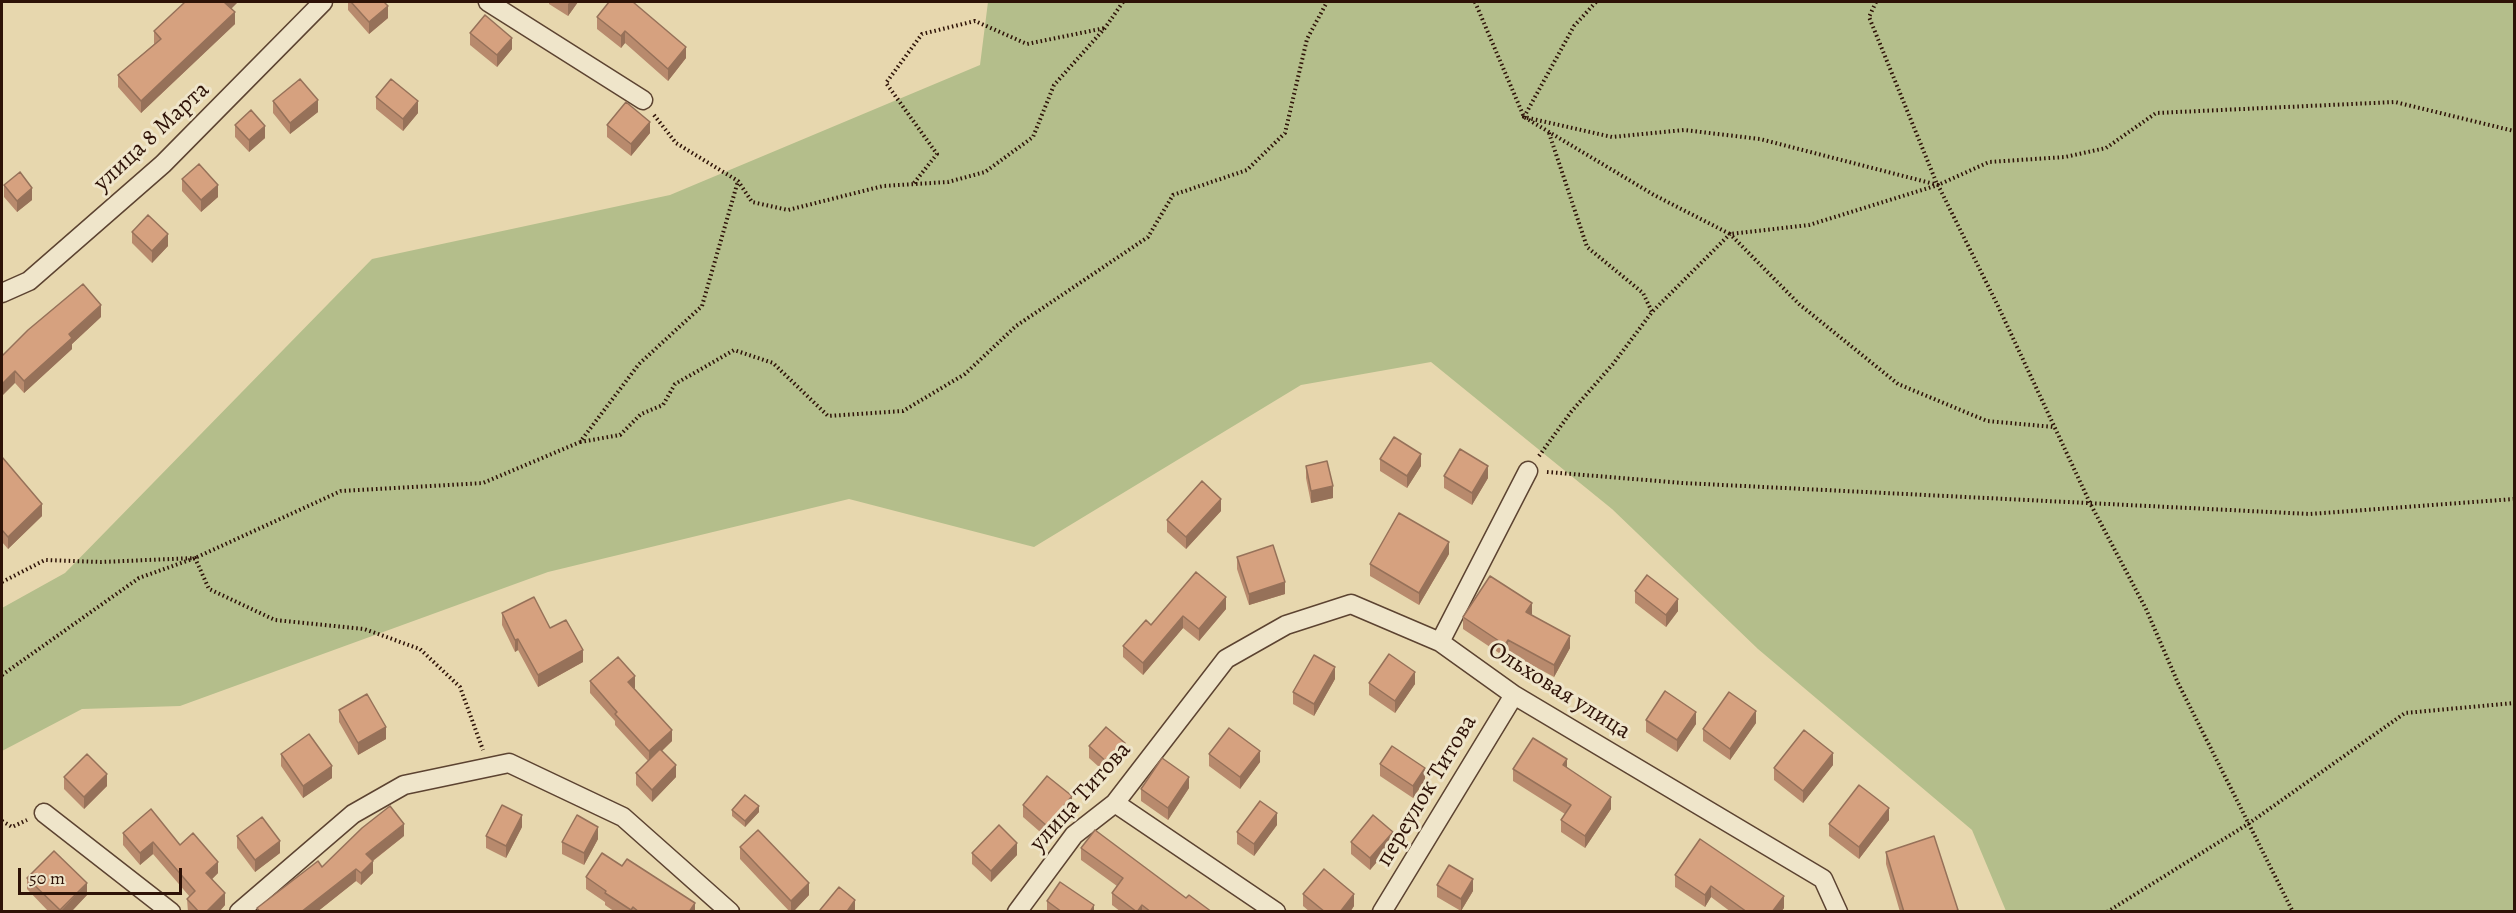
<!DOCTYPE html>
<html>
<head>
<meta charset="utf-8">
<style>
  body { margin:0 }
  #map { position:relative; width:2516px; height:913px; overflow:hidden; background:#e7d7ae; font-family:Alegreya,serif }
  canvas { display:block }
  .frame { position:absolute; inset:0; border:3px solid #2e1207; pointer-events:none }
  .scale { position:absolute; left:18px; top:868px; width:164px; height:27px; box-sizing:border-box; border:3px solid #2e1207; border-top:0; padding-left:8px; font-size:18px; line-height:21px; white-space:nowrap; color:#2e1207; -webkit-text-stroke:4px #efe5ca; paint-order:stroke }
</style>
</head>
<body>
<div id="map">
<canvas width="2516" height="913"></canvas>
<div class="frame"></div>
<div class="scale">50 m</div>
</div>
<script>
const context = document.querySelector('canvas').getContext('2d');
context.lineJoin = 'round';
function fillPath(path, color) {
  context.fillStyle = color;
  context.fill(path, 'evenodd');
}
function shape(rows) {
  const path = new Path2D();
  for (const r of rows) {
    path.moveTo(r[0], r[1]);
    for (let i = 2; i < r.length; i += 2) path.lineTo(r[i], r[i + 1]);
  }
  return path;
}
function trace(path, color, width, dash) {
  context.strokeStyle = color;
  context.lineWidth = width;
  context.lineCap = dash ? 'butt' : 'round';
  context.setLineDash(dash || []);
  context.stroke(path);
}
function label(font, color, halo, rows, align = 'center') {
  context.font = font + ' Alegreya,serif';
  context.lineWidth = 6;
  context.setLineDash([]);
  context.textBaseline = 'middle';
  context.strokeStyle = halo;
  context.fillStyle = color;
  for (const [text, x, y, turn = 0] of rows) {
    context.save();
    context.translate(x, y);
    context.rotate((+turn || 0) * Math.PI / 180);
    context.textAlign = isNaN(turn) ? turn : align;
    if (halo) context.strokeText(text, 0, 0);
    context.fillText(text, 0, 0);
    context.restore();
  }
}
fillPath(shape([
  [988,2,2514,2,2514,911,2006,911,1972,830,1758,649,1612,509,1431,362,1301,385,1034,547,849,499,548,572,180,706,82,709,2,751,2,608,65,573,372,259,670,195,980,65]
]), '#b4be8b');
const minor = shape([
  [488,2,643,100],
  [2,293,29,281,163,164,323,2],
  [1440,642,1528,471],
  [1115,803,1276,912],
  [44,813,171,912],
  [239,912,353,814,404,785,509,763,623,817,730,912],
  [1017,912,1074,835,1115,803,1226,659,1286,625,1351,604,1440,642,1514,695,1823,879,1838,912],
  [1382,912,1514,695]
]);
trace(minor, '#5c4331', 21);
trace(shape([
  [1475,2,1524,117,1654,195,1730,234,1809,225,1938,185,1998,306,2090,503,2146,609,2178,683,2293,912],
  [1596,2,1574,26,1524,117,1612,137,1684,130,1760,139,1938,185,1989,162,2065,157,2106,148,2156,113,2395,102,2514,131],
  [1876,2,1869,17,1937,184],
  [654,115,676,143,738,181,752,202,788,210,883,186,948,182,985,172,1033,137,1054,85,1105,28,1123,2],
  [1549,133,1587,247,1643,293,1652,312],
  [914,183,937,154,886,83,922,34,975,21,1027,44,1105,28],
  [580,442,620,435,641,414,663,405,675,384,734,350,773,363,828,416,903,411,965,374,1016,326,1148,237,1173,195,1247,170,1285,133,1307,39,1327,2],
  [1539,456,1571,412,1613,364,1652,312,1730,234,1799,304,1898,384,1987,421,2054,427],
  [1547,472,1683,483,2310,514,2514,499],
  [2,582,45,560,101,562,195,558,209,589,275,620,364,629,420,649,460,687,483,750],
  [2,675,139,578,195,558,341,491,483,483,580,442,639,364,702,306,738,181],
  [2,821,12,827,27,820],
  [2107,912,2248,824,2405,713,2514,703]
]), '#2e1207', 4, [1.5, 3]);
trace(minor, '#efe5ca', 18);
fillPath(shape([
  [348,2,384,2,388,18,369,34,348,10],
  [549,2,578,2,568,16,549,4],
  [231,9,235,24,141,113,118,87,118,75,154,44,154,31],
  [597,17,686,58,668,81,625,43,621,48,597,29],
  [470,33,512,49,497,67,470,45],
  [376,97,418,113,403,131,376,109],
  [273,101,318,112,290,134,273,113],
  [235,125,265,138,249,152,235,137],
  [607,125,650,133,631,156,607,137],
  [182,179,218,197,201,212,182,191],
  [4,185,32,200,17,212,4,197],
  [132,232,168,246,152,263,132,243],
  [101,317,72,344,72,349,24,393,15,383,2,356],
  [2,457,42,516,8,549,2,542],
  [1380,459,1421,466,1407,488,1380,471],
  [1306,466,1333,498,1311,503,1306,478],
  [1444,476,1488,478,1472,505,1444,488],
  [1221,511,1186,549,1167,532,1167,520],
  [1449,554,1419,605,1370,576,1370,564],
  [1237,557,1285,594,1249,605,1237,569],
  [1635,591,1678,611,1666,627,1635,603],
  [1226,597,1226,609,1199,641,1183,628,1143,675,1123,657,1123,646,1151,625],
  [502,613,550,628,583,662,538,687,518,650,515,652,502,625],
  [1532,615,1570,648,1554,677,1508,652,1505,657,1463,629,1463,617],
  [1335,679,1314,716,1293,704,1293,692],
  [590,681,635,688,634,689,672,741,662,751,676,777,652,802,636,785,636,773,648,761,615,725,615,721,590,693],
  [1369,683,1415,684,1395,713,1369,695],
  [339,710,386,739,358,755,339,722],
  [1646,720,1696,724,1677,752,1646,732],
  [1756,723,1730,760,1703,741,1703,729],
  [1089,746,1125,755,1108,775,1089,758],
  [281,754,332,778,303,798,281,766],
  [1209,754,1260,762,1240,789,1209,766],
  [1380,764,1425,780,1413,798,1380,776],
  [1833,765,1803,803,1774,780,1774,768],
  [1567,767,1611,809,1585,848,1561,832,1561,820,1565,814,1513,781,1513,769],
  [64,777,107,786,84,809,64,789],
  [1189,788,1168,820,1141,801,1141,789],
  [1023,805,1072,808,1047,838,1023,817],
  [732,810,759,812,745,827,732,816],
  [1889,820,1859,859,1829,836,1829,824],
  [1277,825,1254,856,1237,844,1237,832],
  [522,827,506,858,486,848,486,836],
  [123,833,180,845,218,873,212,879,225,905,219,912,188,912,187,899,190,897,153,854,140,865,123,845],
  [237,836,280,853,255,872,237,848],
  [404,836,373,861,373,873,361,885,356,881,317,912,257,912,257,908],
  [598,839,584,865,562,854,562,842],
  [1351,842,1393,843,1370,870,1351,854],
  [740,847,809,895,793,912,790,912,740,859],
  [1081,848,1186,898,1212,912,1121,912,1112,905,1112,893,1117,886,1081,860],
  [1886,852,1958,912,1900,912,1886,864],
  [972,853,1017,855,991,882,972,864],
  [622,866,695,912,615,912,605,905,605,902,586,889,586,877],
  [1675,875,1784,908,1781,912,1731,912,1711,897,1705,907,1675,887],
  [27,878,87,895,71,912,49,912,27,889],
  [1437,885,1473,891,1461,911,1437,897],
  [1303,894,1354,906,1350,912,1310,912,1303,906],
  [1047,901,1094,912,1047,912]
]), '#b88a6d');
fillPath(shape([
  [227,2,238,2,225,15,225,3],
  [570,2,578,2,568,16,568,4],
  [388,6,388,18,369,34,369,22],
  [235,12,235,24,141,113,141,101],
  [625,31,625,43,621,48,621,36],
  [512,38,512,49,497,67,497,55],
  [686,47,686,58,668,81,668,69],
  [318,100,318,112,290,134,290,123],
  [418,101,418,113,403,131,403,119],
  [650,122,650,133,631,156,631,144],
  [265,126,265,138,249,152,249,140],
  [218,185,218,197,201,212,201,200],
  [32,188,32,200,17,212,17,201],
  [168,234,168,246,152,263,152,251],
  [101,305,101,317,72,344,72,349,24,393,24,381,69,334],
  [15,371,15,383,2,396,2,384],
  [1421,454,1421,466,1407,488,1407,476],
  [1488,466,1488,478,1472,505,1472,493],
  [1333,486,1333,498,1311,503,1311,491],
  [1221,499,1221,511,1186,549,1186,537],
  [42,504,42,516,8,549,8,537],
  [1449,542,1449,554,1419,605,1419,593],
  [1285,582,1285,594,1249,605,1249,594],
  [1226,597,1226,609,1199,641,1199,629],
  [1678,599,1678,611,1666,627,1666,615],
  [1532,603,1532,615,1526,612],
  [1183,616,1183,628,1143,675,1143,663],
  [1570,636,1570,648,1554,677,1554,665],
  [518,639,518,650,515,652,515,640],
  [1508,640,1508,652,1505,657,1505,645],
  [583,650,583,662,538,687,538,675],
  [1335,667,1335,679,1314,716,1314,704],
  [1415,672,1415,684,1395,713,1395,701],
  [635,676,635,688,628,694,628,682],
  [1756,711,1756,723,1730,760,1730,749],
  [1696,712,1696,724,1677,752,1677,740],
  [386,727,386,739,358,755,358,743],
  [672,730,672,741,649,763,649,751],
  [1125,743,1125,755,1108,775,1108,763],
  [1260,751,1260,762,1240,789,1240,777],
  [1833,753,1833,765,1803,803,1803,791],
  [1567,759,1567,771,1563,765],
  [676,765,676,777,652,802,652,790],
  [332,766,332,778,303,798,303,786],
  [1425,768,1425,780,1413,798,1413,786],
  [107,774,107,786,84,809,84,797],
  [1189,777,1189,788,1168,820,1168,808],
  [1072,796,1072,808,1047,838,1047,826],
  [1611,797,1611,809,1585,848,1585,836],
  [759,806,759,812,745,827,745,821],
  [1889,808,1889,820,1859,859,1859,847],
  [1277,813,1277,825,1254,856,1254,844],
  [522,815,522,827,506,858,506,846],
  [404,824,404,836,366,866,366,854],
  [598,827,598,839,584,865,584,853],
  [1393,832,1393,843,1370,870,1370,858],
  [280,841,280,853,255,872,255,860],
  [153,842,153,854,140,865,140,853],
  [1017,843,1017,855,991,882,991,871],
  [373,861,373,873,361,885,361,873],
  [218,862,218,873,206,885,206,873],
  [356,869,356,881,317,912,301,912],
  [1473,879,1473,891,1461,911,1461,899],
  [87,883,87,895,71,912,60,912],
  [809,883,809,895,793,912,791,912,791,901],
  [1711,886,1711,897,1705,907,1705,895],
  [225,893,225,905,219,912,206,912],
  [1354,894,1354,906,1350,912,1340,912],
  [1784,896,1784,908,1781,912,1772,912],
  [855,900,855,912,848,912,848,910],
  [695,903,695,912,689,912],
  [1094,905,1094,912,1090,912],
  [1142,905,1142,912,1138,912]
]), '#967159');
const building = shape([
  [185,2,227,2,225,3,235,12,141,101,118,75,161,39,154,31,185,2],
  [351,2,384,2,388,6,369,22,351,2],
  [609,2,633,2,686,47,668,69,625,31,621,36,597,17,609,2],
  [485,15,512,38,497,55,470,33,485,15],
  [300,79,318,100,290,123,273,101,300,79],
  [391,79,418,101,403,119,376,97,391,79],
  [626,102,650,122,631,144,607,125,626,102],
  [251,110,265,126,249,140,235,125,251,110],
  [199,164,218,185,201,200,182,179,199,164],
  [20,172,32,188,17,201,4,185,20,172],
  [148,215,168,234,152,251,132,232,148,215],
  [83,284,101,305,69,334,72,338,24,381,15,371,2,384,2,356,28,330,83,284],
  [1394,437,1421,454,1407,476,1380,459,1394,437],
  [1460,449,1488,466,1472,493,1444,476,1460,449],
  [2,457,42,504,8,537,2,530,2,457],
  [1327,461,1333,486,1311,491,1306,466,1327,461],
  [1202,481,1221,499,1186,537,1167,520,1202,481],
  [1399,513,1449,542,1419,593,1370,564,1399,513],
  [1273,545,1285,582,1249,594,1237,557,1273,545],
  [1196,572,1226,597,1199,629,1183,616,1143,663,1123,646,1146,620,1151,625,1196,572],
  [1647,575,1678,599,1666,615,1635,591,1647,575],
  [1490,576,1532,603,1526,612,1570,636,1554,665,1508,640,1505,645,1463,617,1490,576],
  [534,597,550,628,566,620,583,650,538,675,518,639,515,640,502,613,534,597],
  [1389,654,1415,672,1395,701,1369,683,1389,654],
  [1314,655,1335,667,1314,704,1293,692,1314,655],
  [618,657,635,676,628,682,672,730,649,751,615,714,617,712,590,681,618,657],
  [1665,691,1696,712,1677,740,1646,720,1665,691],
  [1729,692,1756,711,1730,749,1703,729,1729,692],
  [367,694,386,727,358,743,339,710,367,694],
  [1106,727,1125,743,1108,763,1089,746,1106,727],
  [1229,728,1260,751,1240,777,1209,754,1229,728],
  [1804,730,1833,753,1803,791,1774,768,1804,730],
  [309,734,332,766,303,786,281,754,309,734],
  [1533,738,1567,759,1563,765,1611,797,1585,836,1561,820,1571,805,1513,769,1533,738],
  [1392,746,1425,768,1413,786,1380,764,1392,746],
  [660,749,676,765,652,790,636,773,660,749],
  [87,754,107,774,84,797,64,777,87,754],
  [1162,758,1189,777,1168,808,1141,789,1162,758],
  [1047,776,1072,796,1047,826,1023,805,1047,776],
  [1859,785,1889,808,1859,847,1829,824,1859,785],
  [745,795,759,806,745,821,732,810,745,795],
  [1260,801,1277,813,1254,844,1237,832,1260,801],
  [502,805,522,815,506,846,486,836,502,805],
  [390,806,404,824,366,854,373,861,361,873,356,869,301,912,260,912,257,908,318,861,322,867,362,828,390,806],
  [151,809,180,845,193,833,218,862,206,873,225,893,206,912,199,912,187,899,195,891,153,842,140,853,123,833,151,809],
  [577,815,598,827,584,853,562,842,577,815],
  [1373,815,1393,832,1370,858,1351,842,1373,815],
  [262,817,280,841,255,860,237,836,262,817],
  [999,825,1017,843,991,871,972,853,999,825],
  [758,830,809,883,791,901,740,847,758,830],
  [1095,830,1186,898,1189,895,1212,912,1151,912,1142,905,1137,912,1112,893,1123,878,1081,848,1095,830],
  [1934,836,1958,910,1954,912,1904,912,1886,852,1934,836],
  [1700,839,1784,896,1772,912,1747,912,1711,886,1705,895,1675,875,1700,839],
  [54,851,87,883,60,910,27,878,54,851],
  [602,853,622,866,627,859,695,903,689,912,639,912,633,907,631,910,605,893,606,891,586,877,602,853],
  [1449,865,1473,879,1461,899,1437,885,1449,865],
  [1324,869,1354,894,1340,912,1325,912,1303,894,1324,869],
  [1060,882,1094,905,1090,912,1062,912,1047,901,1060,882],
  [839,887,855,900,848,910,850,912,821,912,820,910,839,887]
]);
fillPath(building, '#d6a17f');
trace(building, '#967159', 1.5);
label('24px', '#2e1207', '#efe5ca', [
  ["улица 8 Марта",152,137,-43],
  ["Ольховая улица",1559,691,32],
  ["переулок Титова",1427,791,-59],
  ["улица Титова",1081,797,-48]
]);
</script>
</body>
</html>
